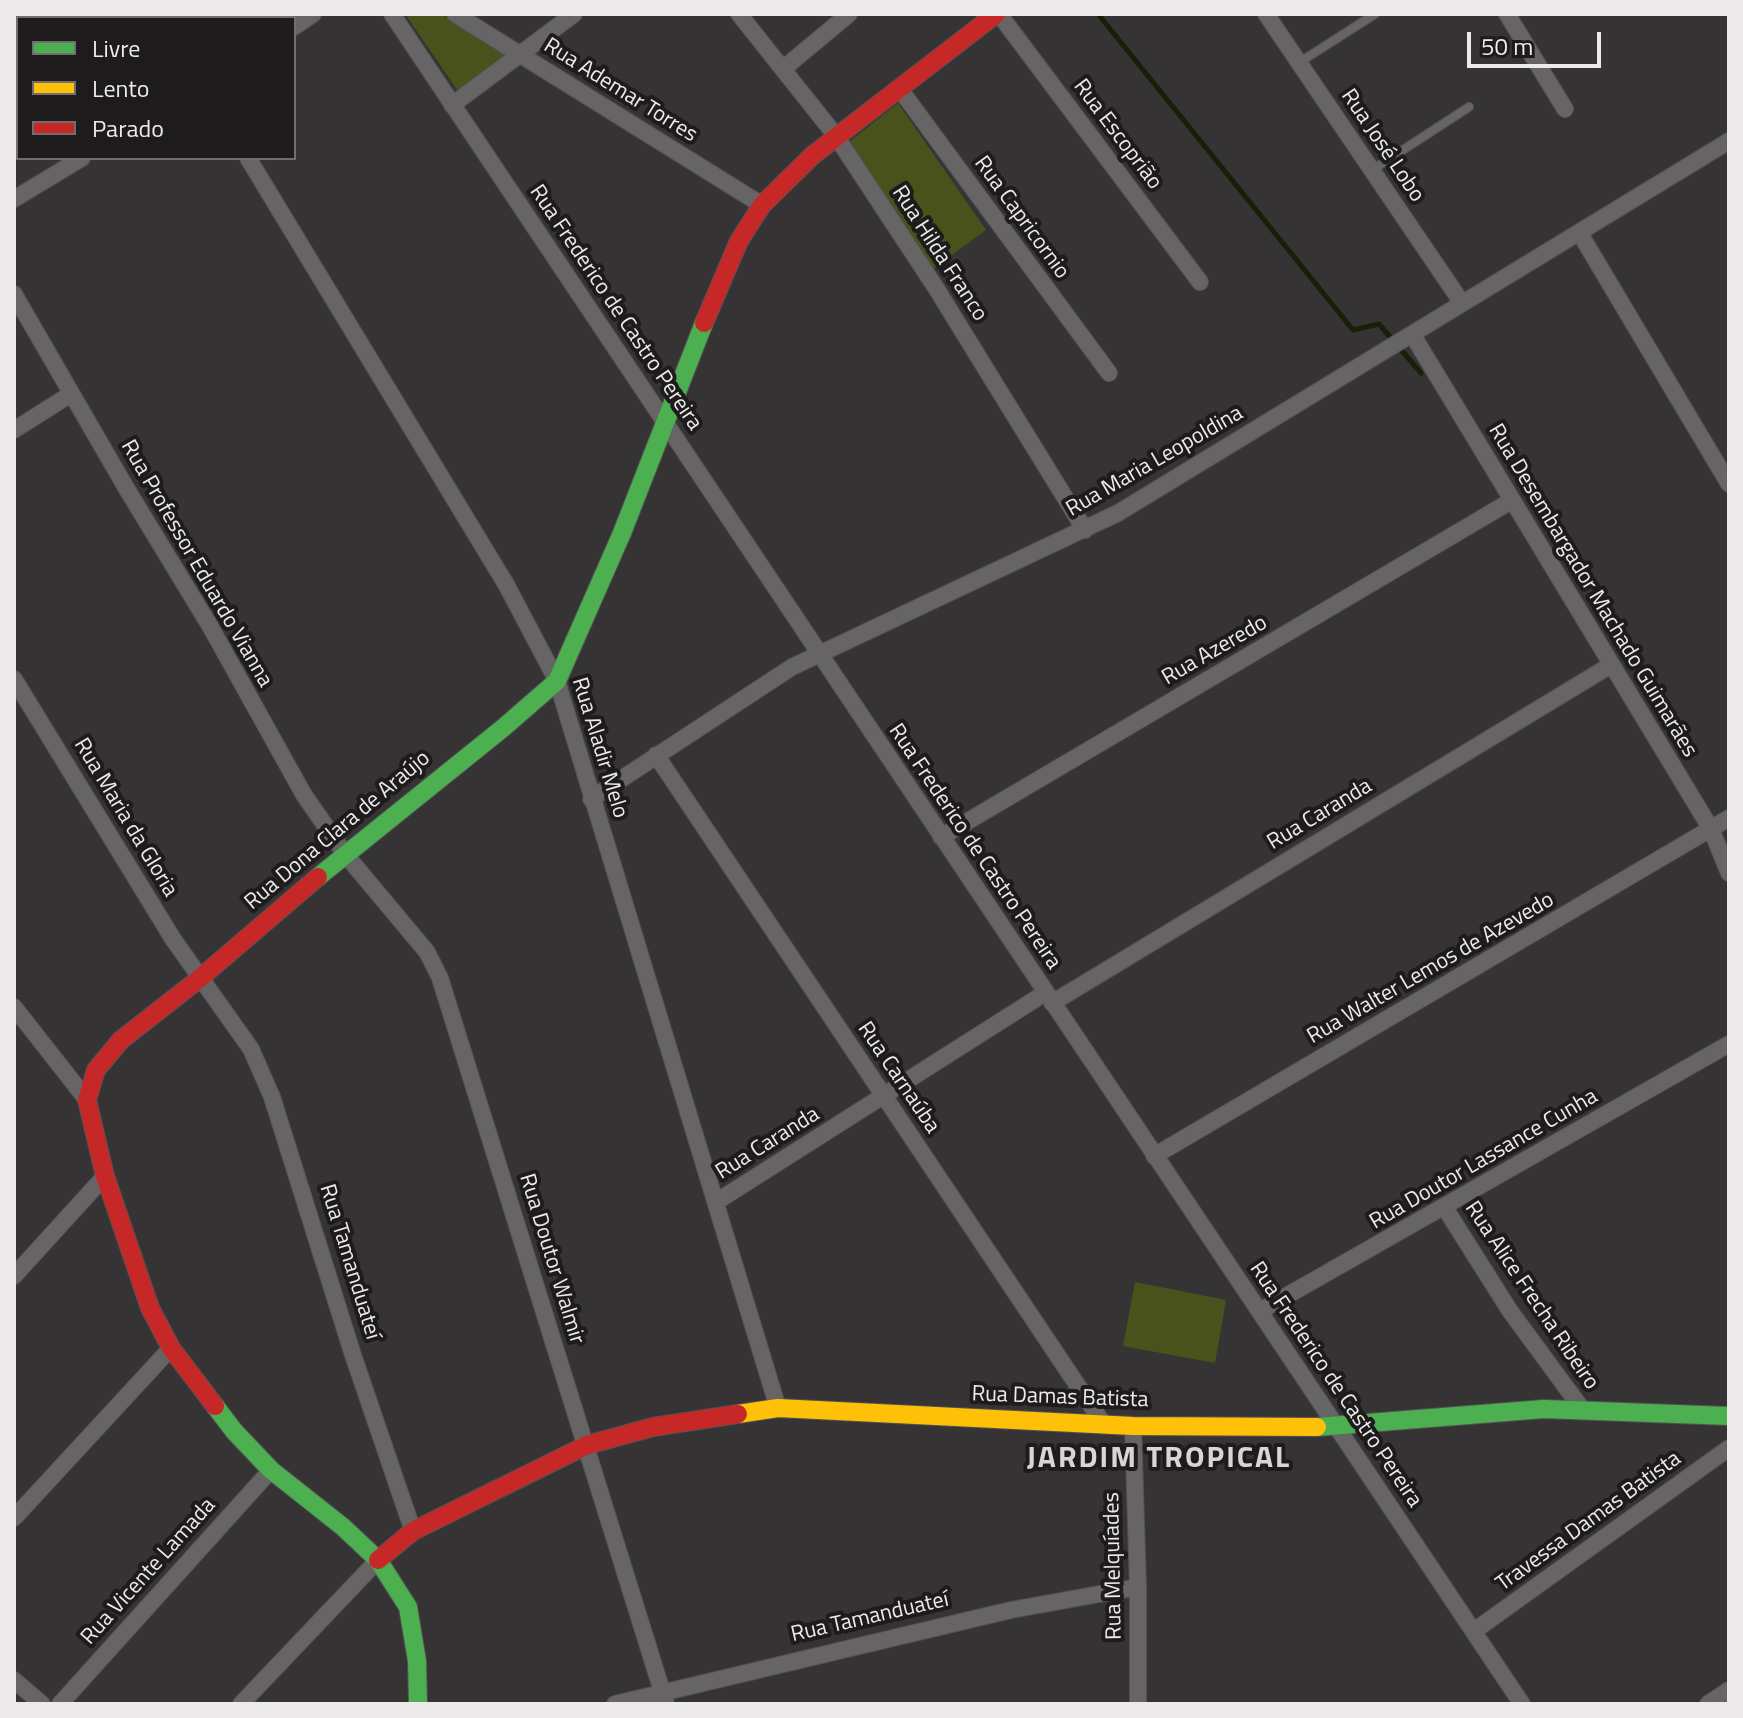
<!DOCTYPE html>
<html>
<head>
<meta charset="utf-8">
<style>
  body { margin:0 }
  #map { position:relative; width:1743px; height:1718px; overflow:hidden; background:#363335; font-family:"Titillium Web",sans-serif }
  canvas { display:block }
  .frame { position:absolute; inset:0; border:16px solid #edeaec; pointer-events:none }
  .legend { position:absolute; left:16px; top:16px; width:280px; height:144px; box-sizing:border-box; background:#1d1b1c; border:2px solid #706e6f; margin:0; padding:10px 14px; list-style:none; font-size:24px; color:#edeaec }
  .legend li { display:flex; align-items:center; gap:16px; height:40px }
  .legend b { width:40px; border:2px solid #706e6f }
  .scale { position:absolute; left:1467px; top:32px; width:134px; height:36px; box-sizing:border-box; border:4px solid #edeaec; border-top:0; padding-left:10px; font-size:24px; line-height:28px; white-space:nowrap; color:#edeaec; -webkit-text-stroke:6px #1d1b1c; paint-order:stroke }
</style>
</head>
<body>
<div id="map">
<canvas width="1743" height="1718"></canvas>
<div class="frame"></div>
<ul class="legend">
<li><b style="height:10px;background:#4caf50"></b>Livre</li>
<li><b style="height:10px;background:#ffc107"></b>Lento</li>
<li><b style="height:10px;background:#c62828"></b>Parado</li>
</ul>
<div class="scale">50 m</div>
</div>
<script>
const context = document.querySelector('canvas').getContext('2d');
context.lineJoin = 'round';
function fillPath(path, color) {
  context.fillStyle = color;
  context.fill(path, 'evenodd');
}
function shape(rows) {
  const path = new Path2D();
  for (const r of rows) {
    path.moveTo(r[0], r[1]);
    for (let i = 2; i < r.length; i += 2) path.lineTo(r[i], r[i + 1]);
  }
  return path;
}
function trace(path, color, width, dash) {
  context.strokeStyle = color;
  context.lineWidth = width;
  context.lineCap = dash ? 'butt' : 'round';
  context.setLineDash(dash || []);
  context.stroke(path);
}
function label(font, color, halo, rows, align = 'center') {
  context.font = font + ' "Titillium Web",sans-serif';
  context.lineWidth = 8;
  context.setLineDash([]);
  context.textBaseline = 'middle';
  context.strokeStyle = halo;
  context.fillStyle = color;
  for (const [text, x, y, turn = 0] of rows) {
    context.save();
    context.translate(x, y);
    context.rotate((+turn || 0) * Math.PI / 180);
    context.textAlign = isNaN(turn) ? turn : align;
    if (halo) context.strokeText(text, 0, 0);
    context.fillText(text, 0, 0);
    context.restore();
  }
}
fillPath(shape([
  [405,14,441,14,507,55,458,91],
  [898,103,986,230,931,270,850,141],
  [1135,1282,1226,1300,1215,1363,1123,1346]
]), '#49521b');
trace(shape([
  [1098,14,1353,330,1379,324,1421,373]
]), '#1a1d07', 5);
const lane = shape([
  [1300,62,1375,14],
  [1372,170,1469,107]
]);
const street = shape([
  [159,14,162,18],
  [392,14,1522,1704],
  [455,14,762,205],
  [739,14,836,136,936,288,1085,530],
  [999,14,1200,282],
  [1266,14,1462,303],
  [1507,14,1565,109],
  [294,27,313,14],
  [784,68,849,14],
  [899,88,1109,373],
  [452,105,574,14],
  [248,158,507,586,557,681,778,1408],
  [14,199,82,158],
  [1579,232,1729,484],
  [14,294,125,486,210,626,304,795,345,854,427,952,440,978,666,1704],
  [1412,334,1711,829,1729,873],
  [14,430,71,394],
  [14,679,173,939,251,1049,272,1097,353,1355,413,1531],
  [656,755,1104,1425],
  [591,799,792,667,1118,513,1729,141],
  [941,837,1511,501],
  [1052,1003,1611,665],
  [14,1007,87,1100],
  [1154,1156,1729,818],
  [716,1202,1045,993],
  [1445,1208,1510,1311,1582,1409],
  [14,1276,105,1176],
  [1260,1311,1729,1044],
  [1133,1426,1138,1587,1138,1704],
  [14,1518,171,1348],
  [1474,1631,1729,1448],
  [14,1680,42,1704],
  [60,1704,271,1470],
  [241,1704,378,1560],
  [615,1704,1011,1610,1138,1587],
  [1708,1704,1729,1690]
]);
const fast = shape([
  [318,877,503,728,557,681,622,533,704,323],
  [215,1406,234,1431,271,1470,343,1527,378,1560,408,1607,417,1661,418,1704],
  [1317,1427,1544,1409,1729,1416]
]);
const slow = shape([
  [738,1414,778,1408,1133,1426,1317,1427]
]);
const jam = shape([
  [704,323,739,241,762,205,813,155,996,14],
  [215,1406,171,1348,150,1308,105,1176,87,1100,96,1070,121,1040,199,979,318,877],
  [378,1560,413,1531,587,1445,653,1427,738,1414]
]);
trace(lane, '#535153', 10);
trace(street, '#535153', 18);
trace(fast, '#535153', 20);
trace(slow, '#535153', 20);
trace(jam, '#535153', 20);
trace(lane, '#666465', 8);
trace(street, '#666465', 16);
trace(fast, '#4caf50', 18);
trace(slow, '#ffc107', 18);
trace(jam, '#c62828', 18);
label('22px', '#edeaec', '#1d1b1c', [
  ["Rua Ademar Torres",620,91,32],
  ["Rua Escoprião",1117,135,53],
  ["Rua José Lobo",1382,146,56],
  ["Rua Capricornio",1021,218,54],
  ["Rua Hilda Franco",939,254,57],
  ["Rua Frederico de Castro Pereira",615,308,56],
  ["Rua Maria Leopoldina",1155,462,-30],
  ["Rua Professor Eduardo Vianna",196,564,60],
  ["Rua Desembargador Machado Guimarães",1592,591,59],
  ["Rua Azeredo",1215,651,-30],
  ["Rua Aladir Melo",599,748,73],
  ["Rua Caranda",1320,815,-31],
  ["Rua Maria da Gloria",125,818,59],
  ["Rua Dona Clara de Araújo",338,831,-40],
  ["Rua Frederico de Castro Pereira",974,847,56],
  ["Rua Walter Lemos de Azevedo",1431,969,-30],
  ["Rua Carnaúba",898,1078,56],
  ["Rua Caranda",768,1144,-32],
  ["Rua Doutor Lassance Cunha",1484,1160,-30],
  ["Rua Doutor Walmir",551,1259,73],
  ["Rua Tamanduateí",349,1262,73],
  ["Rua Alice Frecha Ribeiro",1531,1296,56],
  ["Rua Frederico de Castro Pereira",1335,1385,56],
  ["Rua Damas Batista",1060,1398,2],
  ["Travessa Damas Batista",1589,1522,-36],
  ["Rua Melquíades",1114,1566,-91],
  ["Rua Vicente Lamada",149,1572,-48],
  ["Rua Tamanduateí",870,1618,-13]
]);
context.letterSpacing = '2px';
label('bold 30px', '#dad3d7', '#1d1b1c', [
  ["JARDIM TROPICAL",1159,1460]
]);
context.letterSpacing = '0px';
</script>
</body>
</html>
